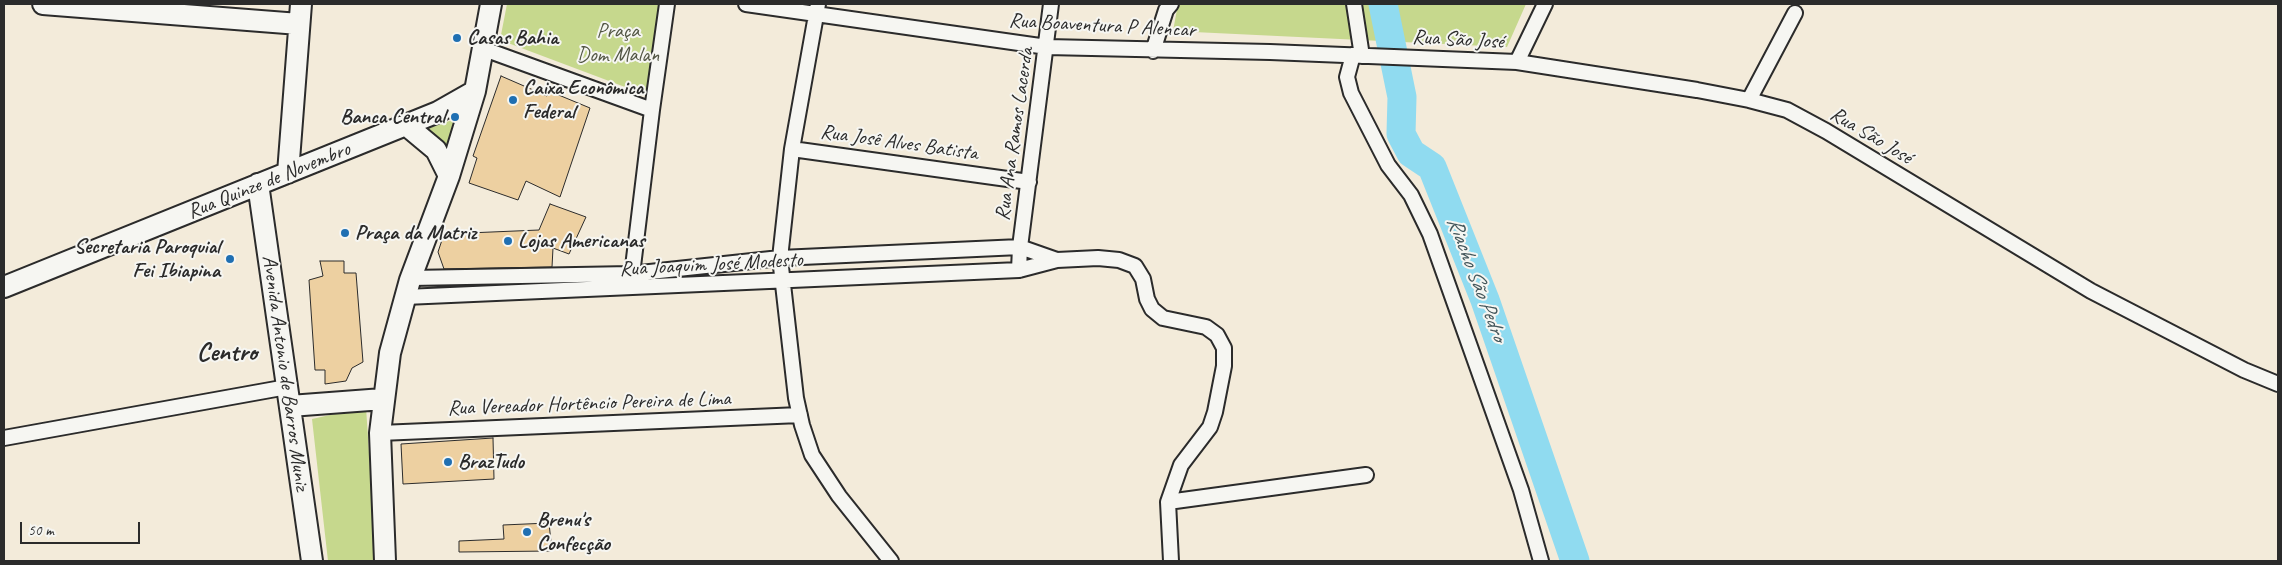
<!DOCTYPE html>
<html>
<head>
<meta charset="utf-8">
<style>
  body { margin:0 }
  #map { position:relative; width:2282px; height:565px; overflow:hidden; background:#f3ebda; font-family:Caveat,sans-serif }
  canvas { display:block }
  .frame { position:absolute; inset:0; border:5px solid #2b2b2b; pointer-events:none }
  .scale { position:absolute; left:20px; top:522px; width:120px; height:22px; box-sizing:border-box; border:2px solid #2b2b2b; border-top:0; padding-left:6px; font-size:15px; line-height:18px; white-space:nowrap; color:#2b2b2b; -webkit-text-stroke:4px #f6f6f2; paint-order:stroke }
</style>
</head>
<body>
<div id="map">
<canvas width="2282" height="565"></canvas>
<div class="frame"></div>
<div class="scale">50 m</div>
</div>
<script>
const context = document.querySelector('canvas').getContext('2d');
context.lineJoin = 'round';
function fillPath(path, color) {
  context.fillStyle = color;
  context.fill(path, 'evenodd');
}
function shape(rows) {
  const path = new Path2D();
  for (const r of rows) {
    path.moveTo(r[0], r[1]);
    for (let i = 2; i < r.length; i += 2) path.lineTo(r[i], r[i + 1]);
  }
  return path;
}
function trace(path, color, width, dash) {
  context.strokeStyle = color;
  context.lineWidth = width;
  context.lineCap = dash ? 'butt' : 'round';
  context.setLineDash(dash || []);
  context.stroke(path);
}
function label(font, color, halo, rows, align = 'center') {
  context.font = font + ' Caveat,sans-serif';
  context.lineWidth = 4;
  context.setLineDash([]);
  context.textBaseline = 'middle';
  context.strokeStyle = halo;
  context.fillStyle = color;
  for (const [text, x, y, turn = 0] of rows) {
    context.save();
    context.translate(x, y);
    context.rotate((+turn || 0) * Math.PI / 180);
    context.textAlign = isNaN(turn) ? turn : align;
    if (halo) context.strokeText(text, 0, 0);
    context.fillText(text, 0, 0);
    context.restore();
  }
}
fillPath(shape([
  [507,4,661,4,649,96,500,40],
  [1178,4,1526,4,1507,47,1173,31],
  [458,118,449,150,424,130],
  [366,407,376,561,328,561,312,419]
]), '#c6d88d');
trace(shape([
  [1383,4,1402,97,1401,134,1411,153,1432,167,1485,300,1575,561]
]), '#90dbf0', 29);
const building = shape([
  [501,76,547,96,549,91,590,108,560,197,526,181,518,200,469,183,477,158,473,156,501,76],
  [550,204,586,217,569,254,553,248,552,267,444,269,438,252,444,234,539,230,550,204],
  [320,261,344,261,344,273,356,273,363,362,352,368,346,381,325,384,325,370,315,370,309,280,323,276,320,261],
  [493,438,494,479,403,484,401,444,493,438],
  [549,523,552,551,459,552,459,541,504,539,503,525,549,523]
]);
fillPath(building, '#edd0a1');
trace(building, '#2b2b2b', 1);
const minor = shape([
  [746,4,1047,47,1270,52,1517,62,1697,90,1749,100,1787,110,1826,131,2091,291,2244,370,2278,384],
  [818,4,792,149,780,258,796,398,802,425,812,455,839,496,891,561],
  [1354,4,1362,56],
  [484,49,652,110],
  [1153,51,1166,10,1171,4],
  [1353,55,1347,77,1351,93,1388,165,1411,195,1430,234,1521,490,1541,561],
  [1517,62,1545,4],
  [1749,100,1795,13],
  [792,149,1029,182],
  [1019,270,1020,247,1051,4],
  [411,278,631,274,780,258,1020,247,1057,260],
  [631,283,652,110,667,4],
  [405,297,1019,270,1057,260,1098,258,1119,260,1135,266,1143,279,1147,299,1152,309,1163,318,1206,327,1217,335,1224,348,1224,366,1215,412,1210,427,1181,465,1168,502,1171,561],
  [380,433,800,415],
  [4,438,287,387],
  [1168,502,1366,475]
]);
const secondary = shape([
  [43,4,299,24],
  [406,125,436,150,449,176],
  [288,173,301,4],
  [258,184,312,561],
  [4,287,438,112,475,91],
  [290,406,383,399],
  [385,561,380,433,390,353,410,280,449,176,475,91,491,4]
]);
trace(minor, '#2b2b2b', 18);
trace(secondary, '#2b2b2b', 24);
trace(minor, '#f6f6f2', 14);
trace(secondary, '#f6f6f2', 20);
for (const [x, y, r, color] of [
  [457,38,5,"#1f6fb2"],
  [513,100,5,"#1f6fb2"],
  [455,117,5,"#1f6fb2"],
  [345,233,5,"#1f6fb2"],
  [508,241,5,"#1f6fb2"],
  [230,259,5,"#1f6fb2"],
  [448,462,5,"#1f6fb2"],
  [527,532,5,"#1f6fb2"]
]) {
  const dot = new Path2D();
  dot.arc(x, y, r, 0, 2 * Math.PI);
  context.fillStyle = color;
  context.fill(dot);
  trace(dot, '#f6f6f2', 2);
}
label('21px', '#2b2b2b', '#f6f6f2', [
  ["Rua Boaventura P Alencar",1102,26,3],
  ["Rua São José",1458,40,3],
  ["Rua Ana Ramos Lacerda",1015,134,-82],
  ["Rua São José",1871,136,31],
  ["Rua Josê Alves Batista",899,143,8],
  ["Rua Quinze de Novembro",269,181,-22],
  ["Rua Joaquim José Modesto",711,265,-3],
  ["Avenida Antonio de Barros Muniz",285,373,82],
  ["Rua Vereador Hortêncio Pereira de Lima",589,404,-2]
]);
label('21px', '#525644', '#f6f6f2', [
  ["Praça",618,31],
  ["Dom Malan",618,55]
]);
label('bold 21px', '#2b2b2b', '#f6f6f2', [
  ["Casas Bahia",467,38],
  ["Caixa Econômica",523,88],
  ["Federal",523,112],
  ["Banca Central",445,117,"right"],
  ["Praça da Matriz",355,233],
  ["Lojas Americanas",518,241],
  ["Secretaria Paroquial",220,247,"right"],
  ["Fei Ibiapina",220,271,"right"],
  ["BrazTudo",458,462],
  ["Brenu's",537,520],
  ["Confecção",537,544]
], 'left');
label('italic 22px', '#44575c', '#f6f6f2', [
  ["Riacho São Pedro",1476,279,69]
]);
label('bold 26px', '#2b2b2b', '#f6f6f2', [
  ["Centro",227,353]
]);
</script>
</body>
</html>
